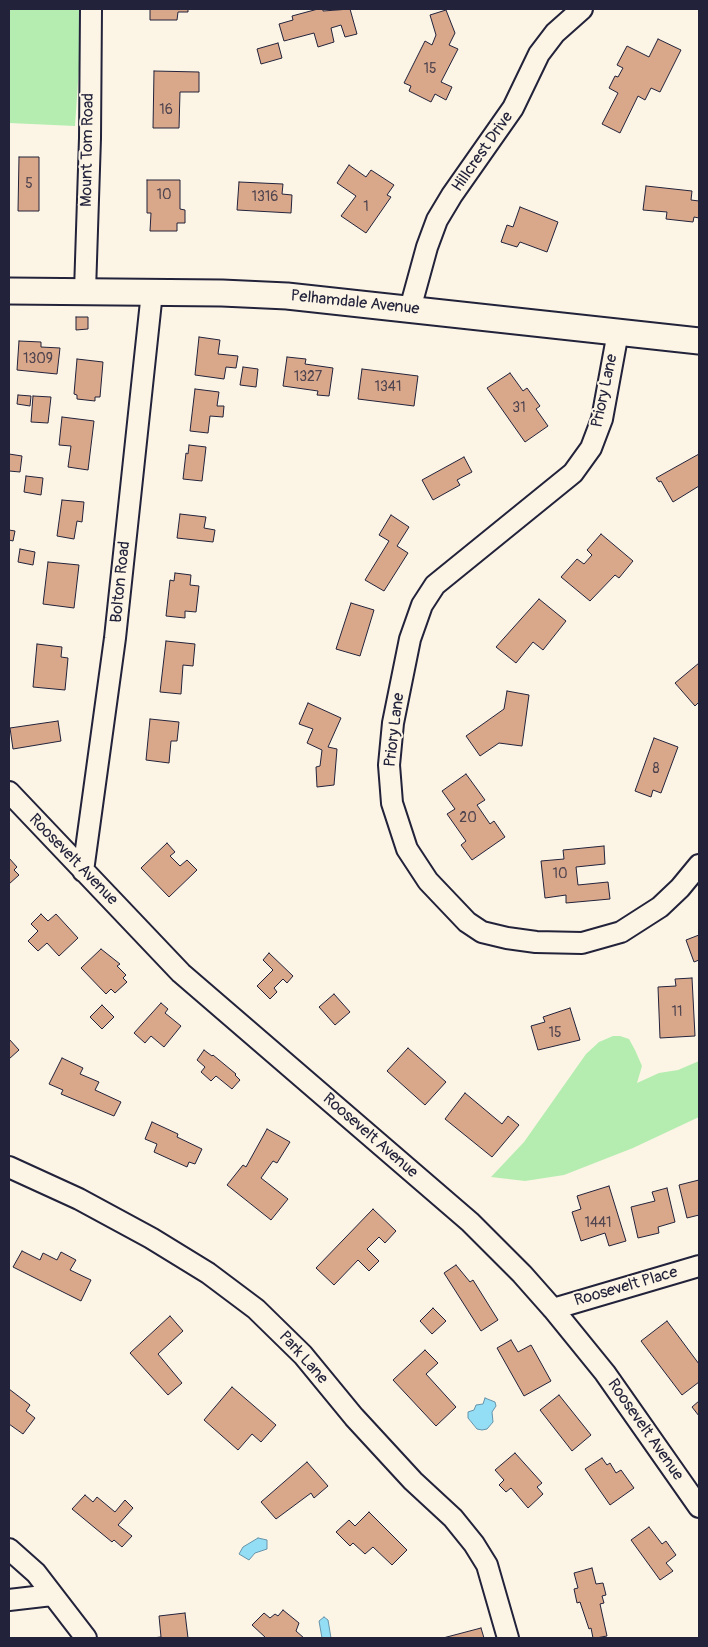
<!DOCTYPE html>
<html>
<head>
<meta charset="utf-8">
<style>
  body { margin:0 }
  #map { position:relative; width:708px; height:1647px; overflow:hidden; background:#fcf5e5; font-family:Pangolin,sans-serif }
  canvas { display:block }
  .frame { position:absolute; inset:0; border:10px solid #22223b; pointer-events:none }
</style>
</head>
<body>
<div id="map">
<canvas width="708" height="1647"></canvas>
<div class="frame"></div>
</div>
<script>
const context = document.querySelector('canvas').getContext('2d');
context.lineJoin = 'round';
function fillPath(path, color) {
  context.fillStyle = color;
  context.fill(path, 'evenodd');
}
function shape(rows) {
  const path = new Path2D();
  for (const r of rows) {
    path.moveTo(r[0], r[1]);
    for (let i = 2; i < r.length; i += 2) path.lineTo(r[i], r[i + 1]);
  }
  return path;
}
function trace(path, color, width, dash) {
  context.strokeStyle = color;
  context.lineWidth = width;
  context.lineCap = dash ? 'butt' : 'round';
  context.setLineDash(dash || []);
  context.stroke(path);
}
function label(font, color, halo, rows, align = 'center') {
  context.font = font + ' Pangolin,sans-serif';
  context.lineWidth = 4;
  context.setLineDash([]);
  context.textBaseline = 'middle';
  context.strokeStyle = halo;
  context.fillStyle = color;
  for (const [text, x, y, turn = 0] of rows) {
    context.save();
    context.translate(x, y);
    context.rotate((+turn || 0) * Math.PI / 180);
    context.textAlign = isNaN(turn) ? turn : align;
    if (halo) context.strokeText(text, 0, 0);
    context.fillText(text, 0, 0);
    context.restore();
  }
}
fillPath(shape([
  [9,9,83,9,75,126,9,123],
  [613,1036,620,1036,629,1039,635,1050,642,1066,637,1083,659,1073,678,1070,699,1061,699,1117,633,1148,564,1175,525,1181,491,1177,524,1142,586,1054,599,1042]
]), '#b5edb1');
const water = shape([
  [485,1398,495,1402,496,1406,492,1412,493,1422,487,1429,482,1430,477,1429,468,1418,468,1412,474,1410,476,1405,483,1404,485,1398],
  [258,1538,267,1540,267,1549,255,1553,249,1560,239,1554,243,1547,258,1538],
  [324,1617,328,1620,331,1638,322,1638,319,1621,324,1617]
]);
fillPath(water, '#93def4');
trace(water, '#6693aa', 1);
const building = shape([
  [150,9,188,9,188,12,178,12,177,20,150,20,150,9],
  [318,9,323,9,323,11,350,9,357,34,345,37,341,25,331,28,334,42,318,47,314,33,284,41,279,24,293,20,292,16,318,9],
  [446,10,455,33,449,45,458,49,441,82,452,87,446,100,435,94,431,102,409,91,411,86,404,83,425,41,432,45,436,35,430,15,446,10],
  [658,39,681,50,660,92,651,88,645,100,638,96,620,133,602,124,618,93,609,88,615,76,618,77,623,68,617,65,627,46,649,57,658,39],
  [278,43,282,58,261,64,257,49,278,43],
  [154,71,199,72,199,92,180,92,179,128,153,128,154,71],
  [19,157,39,157,39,211,18,211,19,157],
  [349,165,366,177,371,170,394,185,387,195,391,197,366,233,341,216,356,196,337,183,349,165],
  [147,180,180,180,180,209,185,210,185,223,177,223,177,231,150,231,151,213,147,213,147,180],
  [239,182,283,184,282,194,292,195,291,213,237,210,239,182],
  [646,186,692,191,691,200,699,201,699,218,694,217,693,222,666,219,667,212,643,210,646,186],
  [520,207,558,222,547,252,520,242,517,247,501,242,507,225,513,227,520,207],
  [76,317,88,317,88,329,76,330,76,317],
  [199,337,220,340,218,354,238,356,236,368,226,367,224,379,195,375,199,337],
  [19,341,41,342,41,347,60,348,57,374,17,370,19,341],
  [287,357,306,359,305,364,333,368,329,396,317,395,318,391,283,386,287,357],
  [77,359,103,362,100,397,95,397,95,401,77,399,77,395,74,394,77,359],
  [243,367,258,369,256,387,240,385,243,367],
  [362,369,418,376,414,406,358,399,362,369],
  [510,373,523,391,527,388,540,406,536,409,548,426,525,442,487,388,510,373],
  [195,389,219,392,217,406,224,406,223,417,210,416,208,433,190,431,195,389],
  [18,395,31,396,30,406,17,404,18,395],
  [33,396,51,397,48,423,31,422,33,396],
  [62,417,94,421,88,470,68,467,71,446,59,445,62,417],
  [189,445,206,447,202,481,183,479,186,453,188,454,189,445],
  [9,454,22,456,20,472,9,471,9,454],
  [699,454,699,486,673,502,661,481,659,482,656,478,699,454],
  [464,457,472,472,457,480,460,485,433,500,422,480,464,457],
  [26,476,43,478,41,495,24,492,26,476],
  [62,500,84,502,82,522,77,521,74,539,57,536,62,500],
  [180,514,206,517,204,528,215,530,213,542,177,538,180,514],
  [391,515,409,527,397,546,408,553,384,591,365,580,389,541,379,535,391,515],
  [9,530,15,531,13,541,9,540,9,530],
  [601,534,633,561,619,578,615,575,590,601,561,577,577,559,584,564,592,555,587,550,601,534],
  [20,549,35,552,33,565,18,562,20,549],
  [48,562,79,565,74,608,43,604,48,562],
  [175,573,191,575,190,585,199,586,196,612,185,611,185,618,166,616,170,580,174,581,175,573],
  [539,599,566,621,543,650,533,642,516,663,496,647,539,599],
  [351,603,374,610,360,656,336,649,351,603],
  [166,641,195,644,193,666,183,665,181,694,160,692,166,641],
  [37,644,62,647,61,657,68,658,65,690,33,687,37,644],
  [699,663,699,702,695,706,675,683,699,663],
  [507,691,529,695,522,746,499,743,480,756,466,736,504,709,507,691],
  [308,703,341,718,328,747,337,749,334,785,317,787,316,767,320,766,322,750,307,743,313,729,299,724,308,703],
  [150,719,179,722,177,741,171,741,169,763,146,760,150,719],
  [58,721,61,741,13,749,10,728,58,721],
  [654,738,678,747,661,793,653,790,651,797,635,791,654,738],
  [466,774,485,800,477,805,490,824,494,821,505,837,472,860,461,845,466,841,447,814,455,809,442,791,466,774],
  [167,843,175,852,170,856,180,866,187,860,197,870,169,897,141,868,167,843],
  [604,846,605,864,576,867,578,885,608,882,610,899,566,903,566,895,545,898,541,861,564,859,563,850,604,846],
  [9,858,17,867,14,870,19,875,9,884,9,858],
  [41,914,48,921,56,914,78,938,59,956,47,943,38,951,28,941,38,931,31,924,41,914],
  [699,935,699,960,694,962,686,940,699,935],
  [101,949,120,964,117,966,126,975,123,978,127,982,115,993,111,989,106,994,81,968,101,949],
  [269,953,293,976,287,983,283,979,274,988,277,992,270,999,257,986,273,970,263,960,269,953],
  [692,978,695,1036,660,1038,658,987,676,986,675,979,692,978],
  [334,994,350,1012,335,1025,319,1007,334,994],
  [161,1003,168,1009,165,1013,181,1026,164,1047,151,1036,145,1043,134,1033,161,1003],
  [102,1005,114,1017,102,1029,90,1017,102,1005],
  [570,1008,580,1040,538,1050,531,1026,545,1022,543,1017,570,1008],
  [9,1039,19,1050,9,1059,9,1039],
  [408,1048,446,1082,425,1105,387,1071,408,1048],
  [204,1050,212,1056,213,1055,236,1074,235,1075,240,1080,232,1089,216,1076,211,1081,201,1072,205,1067,197,1060,204,1050],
  [62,1058,83,1068,80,1074,99,1082,95,1090,121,1102,114,1116,61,1094,63,1090,49,1084,62,1058],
  [465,1093,502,1124,508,1116,519,1125,492,1157,445,1119,465,1093],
  [152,1122,178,1134,177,1137,202,1149,195,1164,189,1162,187,1167,154,1152,157,1144,145,1139,152,1122],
  [267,1129,290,1142,277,1163,273,1161,261,1178,288,1199,271,1220,227,1185,243,1165,246,1167,267,1129],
  [699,1180,699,1215,687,1218,679,1185,699,1180],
  [609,1186,626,1241,609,1246,605,1233,581,1241,572,1212,581,1209,577,1196,609,1186],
  [667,1188,675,1222,658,1227,659,1233,638,1238,631,1207,655,1201,652,1192,667,1188],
  [373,1209,396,1231,385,1243,379,1237,367,1249,379,1261,369,1271,358,1260,334,1285,316,1268,373,1209],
  [22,1251,40,1260,43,1253,57,1260,61,1252,76,1260,70,1270,91,1280,81,1301,13,1267,22,1251],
  [456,1265,470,1282,473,1280,498,1320,481,1331,444,1273,456,1265],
  [433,1308,446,1321,432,1334,420,1321,433,1308],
  [170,1316,183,1331,158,1354,182,1383,168,1395,130,1353,170,1316],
  [667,1321,699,1364,699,1382,682,1395,641,1341,667,1321],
  [511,1340,518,1352,531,1345,551,1381,524,1396,497,1348,511,1340],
  [425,1350,438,1363,426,1374,456,1407,436,1426,393,1380,425,1350],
  [232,1387,276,1425,261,1442,252,1434,238,1450,204,1420,232,1387],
  [9,1389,30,1405,26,1411,35,1418,23,1434,9,1424,9,1389],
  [559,1395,591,1435,572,1451,540,1410,559,1395],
  [699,1401,699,1416,692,1407,699,1401],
  [515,1453,542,1483,537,1487,543,1494,528,1508,511,1488,506,1492,499,1485,504,1480,495,1470,515,1453],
  [602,1458,607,1465,610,1463,616,1473,621,1470,634,1488,610,1505,585,1469,602,1458],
  [307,1462,328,1486,314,1498,311,1493,276,1519,261,1502,307,1462],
  [85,1495,93,1502,97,1497,115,1512,125,1500,133,1508,118,1525,132,1536,122,1547,114,1540,112,1542,72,1509,85,1495],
  [369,1512,407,1550,392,1565,373,1547,365,1554,353,1543,350,1546,336,1532,349,1520,355,1526,369,1512],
  [649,1527,662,1544,666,1541,676,1555,666,1563,673,1571,660,1580,631,1540,649,1527],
  [592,1568,596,1584,603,1583,606,1595,602,1596,604,1603,600,1604,607,1636,596,1638,593,1638,591,1628,589,1629,580,1602,577,1603,574,1589,578,1588,574,1573,592,1568],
  [283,1610,299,1623,296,1631,304,1638,266,1638,252,1625,264,1613,270,1618,275,1614,278,1616,283,1610],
  [185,1613,188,1638,152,1638,161,1637,159,1616,185,1613],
  [481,1628,484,1638,443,1638,481,1628]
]);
fillPath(building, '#d9a88b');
trace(building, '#22223b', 1);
const minor = shape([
  [85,291,90,138,91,9],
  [410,309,427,247,437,220,452,195,513,108,539,54,555,33,582,9],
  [618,332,602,419,591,448,573,473,435,585,422,605,410,639,393,723,389,765,392,803,407,849,428,881,467,922,482,932,507,938,536,942,582,943,621,932,660,907,680,888,699,865],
  [9,792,181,973,470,1222,522,1274,553,1309,605,1373,699,1507],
  [83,871,115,638,152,292],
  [9,1167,79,1199,151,1238,208,1273,256,1309,303,1355,354,1417,413,1481,453,1518,474,1544,487,1565,508,1638],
  [553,1309,699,1266],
  [9,1549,36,1573,86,1638],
  [9,1600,52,1595]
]);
const tertiary = shape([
  [9,291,222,293,287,296,699,341]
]);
trace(minor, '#22223b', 24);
trace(tertiary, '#22223b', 29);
trace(minor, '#fcf5e5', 20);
trace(tertiary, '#fcf5e5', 25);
label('14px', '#50444f', null, [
  ["15",430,69],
  ["16",166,110],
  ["5",29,184],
  ["10",164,195],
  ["1316",265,197],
  ["1",366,207],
  ["1309",38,359],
  ["1327",308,377],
  ["1341",388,387],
  ["31",519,408],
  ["8",656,769],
  ["20",468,818],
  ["10",560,874],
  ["11",677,1012],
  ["15",555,1033],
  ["1441",598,1223]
]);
label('16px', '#22223b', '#fcf5e5', [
  ["Mount Tom Road",88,150,-89],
  ["Hillcrest Drive",483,152,-55],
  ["Pelhamdale Avenue",355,303,6],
  ["Priory Lane",605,391,-78],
  ["Bolton Road",121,582,-84],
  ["Priory Lane",395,730,-83],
  ["Roosevelt Avenue",73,860,46],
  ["Roosevelt Avenue",370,1136,41],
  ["Roosevelt Place",626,1287,-16],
  ["Park Lane",303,1358,48],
  ["Roosevelt Avenue",645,1430,55]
]);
</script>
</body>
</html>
